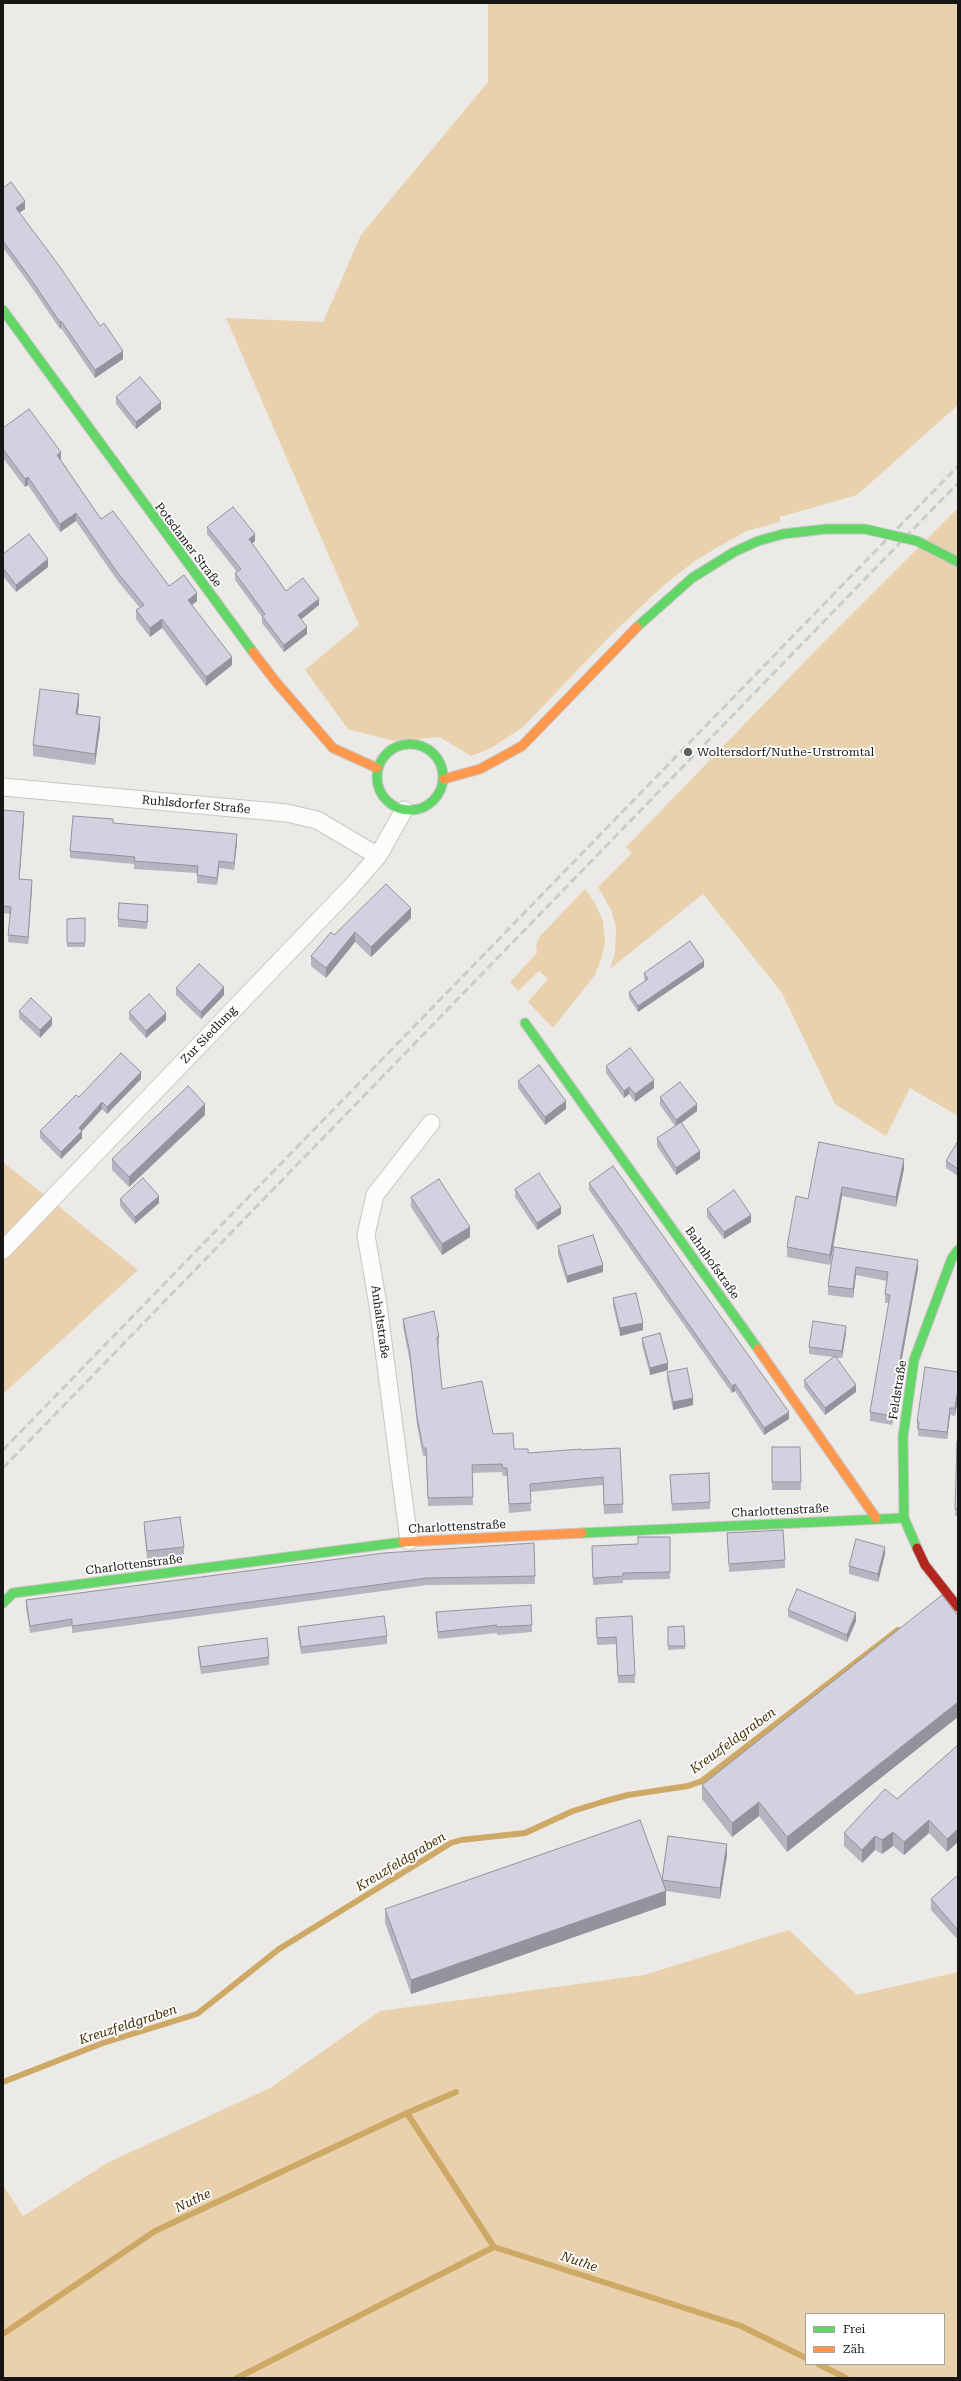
<!DOCTYPE html>
<html>
<head>
<meta charset="utf-8">
<style>
  body { margin:0 }
  #map { position:relative; width:961px; height:2381px; overflow:hidden; background:#eceae7; font-family:"Roboto Serif",serif }
  canvas { display:block }
  .frame { position:absolute; inset:0; border:4px solid #171614; pointer-events:none }
  .legend { position:absolute; left:805px; top:2313px; width:140px; height:52px; box-sizing:border-box; background:#fff; border:1px solid #a2a2a1; margin:0; padding:5px 7px; list-style:none; font-size:12px; color:#171614 }
  .legend li { display:flex; align-items:center; gap:8px; height:20px }
  .legend b { width:20px; border:1px solid #a2a2a1 }
</style>
</head>
<body>
<div id="map">
<canvas width="961" height="2381"></canvas>
<div class="frame"></div>
<ul class="legend">
<li><b style="height:5px;background:#63d668"></b>Frei</li>
<li><b style="height:5px;background:#ff974d"></b>Zäh</li>
</ul>
</div>
<script>
const context = document.querySelector('canvas').getContext('2d');
context.lineJoin = 'round';
function fillPath(path, color) {
  context.fillStyle = color;
  context.fill(path, 'evenodd');
}
function shape(rows) {
  const path = new Path2D();
  for (const r of rows) {
    if (r.length === 3) {
      path.moveTo(r[0] + r[2], r[1]);
      path.arc(r[0], r[1], r[2], 0, 2 * Math.PI);
      continue;
    }
    path.moveTo(r[0], r[1]);
    for (let i = 2; i < r.length; i += 2) path.lineTo(r[i], r[i + 1]);
  }
  return path;
}
function trace(path, color, width, dash) {
  context.strokeStyle = color;
  context.lineWidth = width;
  context.lineCap = dash ? 'butt' : 'round';
  context.setLineDash(dash || []);
  context.stroke(path);
}
function label(font, color, halo, rows, align = 'center') {
  context.font = font + ' "Roboto Serif",serif';
  context.lineWidth = 3.5;
  context.setLineDash([]);
  context.textBaseline = 'middle';
  context.strokeStyle = halo;
  context.fillStyle = color;
  for (const [text, x, y, turn = 0] of rows) {
    context.save();
    context.translate(x, y);
    context.rotate((+turn || 0) * Math.PI / 180);
    context.textAlign = isNaN(turn) ? turn : align;
    if (halo) context.strokeText(text, 0, 0);
    context.fillText(text, 0, 0);
    context.restore();
  }
}
fillPath(shape([
  [488,3,958,3,958,405,857,495,780,517,780,522,746,531,696,560,664,585,611,635,523,727,491,748,471,756,440,737,394,741,348,729,305,670,359,625,226,318,323,322,361,235,488,82],
  [958,508,958,1116,910,1088,886,1136,835,1104,782,993,703,894,610,969,615,952,616,927,611,910,598,887,632,853,626,847,817,649],
  [585,889,595,903,603,921,605,941,602,957,595,975,553,1028,528,1002,548,979,539,971,518,991,510,982,537,953,536,945,540,936],
  [3,1162,138,1270,3,1394],
  [789,1930,857,1995,958,1972,958,2378,3,2378,3,2185,23,2216,109,2162,272,2087,380,2011,644,1975],
  [806,2314,944,2314,944,2364,806,2364]
]), '#e8d1ac');
trace(shape([
  [3,2082,103,2043,197,2014,279,1949,451,1843,461,1840,525,1833,573,1811,602,1802,628,1795,688,1786,702,1781,898,1630],
  [407,2113,456,2092],
  [3,2334,155,2231,407,2113,494,2247,741,2326,806,2358],
  [818,2364,846,2378],
  [237,2378,494,2247]
]), '#cea966', 6);
const street = shape([
  [3,787,287,813,317,820,378,856],
  [3,1250,351,887,378,856,404,810],
  [409,1541,378,1305,366,1235,375,1195,431,1123]
]);
const fast = shape([
  [3,310,253,652],
  [637,627,692,578,734,552,758,541,783,534],
  [410,777,33],
  [525,1023,758,1349],
  [582,1533,904,1518],
  [917,1548,904,1518,903,1437,914,1360,952,1258,958,1250],
  [3,1603,13,1593,403,1542]
]);
const slow = shape([
  [253,652,276,682,333,748,377,768],
  [444,779,480,769,522,746,637,627],
  [758,1349,876,1518],
  [403,1542,582,1533]
]);
const jam = shape([
  [917,1548,925,1565,958,1607]
]);
trace(street, '#c7c6c4', 19);
trace(fast, '#c7c6c4', 11);
trace(slow, '#c7c6c4', 11);
trace(jam, '#c7c6c4', 11);
trace(street, '#fcfcfb', 17);
trace(fast, '#63d668', 9);
trace(slow, '#ff974d', 9);
trace(jam, '#b3261e', 9);
trace(shape([
  [3,1450,958,466],
  [3,1468,958,483]
]), '#cbcbca', 3, [8, 4]);
const fastBridge = shape([
  [783,534,826,529,865,529,917,541,958,562]
]);
trace(fastBridge, '#c7c6c4', 11, []);
trace(fastBridge, '#63d668', 9);
fillPath(shape([
  [3,188,25,209,19,212,123,359,95,378,61,328,60,329,28,282,3,248],
  [116,397,161,409,136,429,116,404],
  [3,428,61,460,101,519,169,586,197,601,192,605,232,665,206,686,162,628,150,637,136,619,136,610,140,608,117,580,76,521,60,532,28,485,25,487,3,458],
  [207,527,255,541,252,543,286,591,319,605,301,619,307,634,284,652,262,623,262,617,235,580,235,573,237,572,207,534],
  [3,554,48,567,16,592,3,576],
  [79,705,77,714,100,728,95,765,33,756,33,745],
  [3,810,24,819,19,879,32,887,28,944,8,942,10,914,3,913],
  [113,823,237,842,234,870,219,868,217,885,197,883,197,873,134,869,134,864,70,858,70,851],
  [148,913,147,929,118,927,118,919],
  [85,918,85,947,67,947,67,919],
  [411,918,371,957,355,942,326,978,311,966,311,956,334,935],
  [704,967,638,1012,629,998,629,992,645,981,644,979,644,973],
  [176,988,224,995,201,1019,176,995],
  [19,1011,52,1025,40,1038,19,1018],
  [129,1012,166,1020,146,1038,129,1019],
  [606,1066,654,1088,635,1102,629,1094,624,1098,606,1073],
  [141,1079,107,1114,102,1109,82,1131,82,1138,61,1159,40,1138,40,1131,79,1097],
  [518,1081,566,1109,545,1125,518,1088],
  [660,1097,697,1111,681,1123,700,1159,676,1175,657,1146,657,1138,675,1126,660,1105],
  [205,1115,129,1187,112,1170,112,1159],
  [958,1141,958,1176,946,1168,946,1161],
  [819,1142,904,1169,896,1207,842,1196,830,1265,787,1257,787,1247,808,1199],
  [589,1183,789,1419,764,1435,735,1391,732,1393,589,1190],
  [515,1189,561,1214,537,1230,515,1197],
  [411,1197,470,1237,442,1255,411,1207],
  [120,1199,159,1203,135,1224,120,1206],
  [707,1209,751,1222,724,1239,707,1217],
  [558,1246,603,1272,567,1283,558,1254],
  [834,1247,918,1269,902,1358,892,1425,870,1421,870,1412,889,1303,885,1303,885,1294,887,1281,856,1275,853,1298,828,1295,828,1286],
  [958,1279,958,1290,957,1289,957,1282],
  [613,1298,643,1330,620,1336,613,1305],
  [403,1319,439,1337,439,1345,438,1345,442,1389,493,1434,514,1449,528,1453,620,1448,623,1513,604,1514,603,1485,530,1492,531,1511,509,1513,507,1476,503,1476,502,1472,472,1473,473,1505,428,1506,426,1456,423,1456,417,1425,410,1362,403,1327],
  [846,1333,842,1358,836,1358,856,1392,825,1415,804,1387,804,1380,833,1357,809,1354,809,1347],
  [642,1338,668,1370,650,1375,642,1345],
  [667,1372,693,1405,673,1410,667,1379],
  [958,1372,958,1397,955,1416,950,1415,947,1439,918,1436,918,1429,917,1429,917,1422],
  [957,1442,958,1442,958,1516,955,1516],
  [772,1447,800,1447,801,1490,772,1490],
  [670,1475,710,1502,710,1509,672,1511],
  [144,1522,184,1547,184,1554,147,1559,144,1529],
  [727,1533,785,1560,785,1568,729,1572],
  [670,1537,670,1579,623,1580,623,1583,593,1585,592,1546,638,1544],
  [534,1543,535,1584,427,1585,72,1633,72,1626,30,1633,26,1607,26,1600],
  [885,1554,878,1582,849,1574,849,1566],
  [942,1595,787,1852,759,1816,732,1837,702,1799,702,1785],
  [788,1610,856,1621,847,1642,788,1617],
  [436,1612,532,1625,532,1632,497,1635,497,1633,438,1639,436,1619],
  [632,1616,635,1683,618,1683,616,1644,597,1645,596,1618],
  [684,1626,685,1649,668,1650,668,1627],
  [298,1627,387,1636,387,1644,301,1654,298,1635],
  [198,1647,269,1657,269,1665,201,1674,198,1654],
  [958,1745,947,1852,929,1833,904,1855,893,1846,882,1854,875,1850,862,1863,844,1846,844,1833,897,1799],
  [668,1836,727,1855,720,1899,666,1891,666,1905,411,1994,385,1923,385,1909,662,1880],
  [958,1875,958,1940,931,1910,931,1899]
]), '#b5b4c1');
fillPath(shape([
  [25,201,25,209,16,215,16,208],
  [61,321,61,328,60,329,60,322],
  [123,351,123,359,95,378,95,370],
  [161,402,161,409,136,429,136,422],
  [61,452,61,460,57,455],
  [28,477,28,485,25,487,25,479],
  [76,513,76,521,60,532,60,524],
  [255,534,255,541,249,546,249,539],
  [48,559,48,567,16,592,16,585],
  [197,593,197,601,188,608,188,600],
  [319,599,319,605,298,622,298,615],
  [162,619,162,628,150,637,150,628],
  [307,627,307,634,284,652,284,645],
  [232,657,232,665,206,686,206,677],
  [79,694,79,705,76,725,76,714],
  [100,717,100,728,95,765,95,754],
  [24,812,24,819,19,886,19,879],
  [237,834,237,842,234,870,234,863],
  [219,861,219,868,217,885,217,878],
  [32,880,32,887,28,944,28,937],
  [148,905,148,913,147,929,147,922],
  [411,908,411,918,371,957,371,947],
  [355,932,355,942,326,978,326,968],
  [704,961,704,967,638,1012,638,1006],
  [224,987,224,995,201,1019,201,1012],
  [166,1013,166,1020,146,1038,146,1031],
  [52,1018,52,1025,40,1038,40,1030],
  [141,1072,141,1079,107,1114,107,1107],
  [654,1080,654,1088,635,1102,635,1094],
  [629,1087,629,1094,624,1098,624,1091],
  [566,1101,566,1109,545,1125,545,1117],
  [102,1102,102,1109,82,1131,82,1138,61,1159,61,1152,79,1128],
  [205,1104,205,1115,129,1187,129,1177],
  [697,1104,697,1111,676,1127,676,1120],
  [700,1151,700,1159,676,1175,676,1168],
  [904,1159,904,1169,896,1207,896,1197],
  [842,1187,842,1196,830,1265,830,1255],
  [159,1196,159,1203,135,1224,135,1217],
  [561,1207,561,1214,537,1230,537,1223],
  [751,1215,751,1222,724,1239,724,1232],
  [470,1227,470,1237,442,1255,442,1244],
  [918,1260,918,1269,902,1358,892,1425,892,1416,902,1349],
  [603,1265,603,1272,567,1283,567,1276],
  [856,1267,856,1275,853,1298,853,1289],
  [643,1323,643,1330,620,1336,620,1328],
  [846,1326,846,1333,842,1358,842,1351],
  [668,1363,668,1370,650,1375,650,1368],
  [735,1384,735,1391,732,1393,732,1386],
  [856,1385,856,1392,825,1415,825,1408],
  [958,1389,958,1397,955,1416,955,1408],
  [693,1398,693,1405,673,1410,673,1402],
  [950,1408,950,1415,947,1439,947,1432],
  [789,1412,789,1419,764,1435,764,1428],
  [885,1547,885,1554,878,1582,878,1574],
  [856,1613,856,1621,847,1642,847,1635],
  [958,1702,958,1717,787,1852,787,1837],
  [759,1802,759,1816,732,1837,732,1823],
  [929,1820,929,1833,904,1855,904,1842],
  [958,1829,958,1842,947,1852,947,1839],
  [893,1832,893,1846,882,1854,882,1840],
  [875,1836,875,1850,862,1863,862,1850],
  [727,1844,727,1855,720,1899,720,1888],
  [666,1891,666,1905,411,1994,411,1980]
]), '#94929d');
const building = shape([
  [11,182,25,201,16,208,60,267,100,326,104,323,123,351,95,370,61,321,60,322,28,275,3,241,3,188,11,182],
  [140,377,161,402,136,422,116,397,140,377],
  [29,409,61,452,57,455,101,519,113,511,169,586,184,575,197,593,188,600,232,657,206,677,162,619,150,628,136,610,144,605,117,572,76,513,60,524,28,477,25,479,3,449,3,428,29,409],
  [233,507,255,534,249,539,286,591,303,578,319,599,298,615,307,627,284,645,262,616,265,614,235,573,241,569,207,527,233,507],
  [29,534,48,559,16,585,3,568,3,554,29,534],
  [40,689,79,694,76,714,100,717,95,754,33,745,40,689],
  [3,810,24,812,19,879,32,880,28,937,8,935,11,907,3,906,3,810],
  [73,816,113,819,113,823,237,834,234,863,219,861,217,878,197,875,198,866,134,861,135,857,70,851,73,816],
  [386,884,411,908,371,947,355,932,326,968,311,956,331,932,334,935,386,884],
  [119,903,148,905,147,922,118,919,119,903],
  [85,918,85,943,67,943,67,919,85,918],
  [690,941,704,961,638,1006,629,992,648,979,644,973,690,941],
  [199,964,224,987,201,1012,176,988,199,964],
  [149,994,166,1013,146,1031,129,1012,149,994],
  [31,998,52,1018,40,1030,19,1011,31,998],
  [630,1048,654,1080,635,1094,629,1087,624,1091,606,1066,630,1048],
  [121,1053,141,1072,107,1107,102,1102,79,1128,82,1131,61,1152,40,1131,76,1095,79,1097,121,1053],
  [539,1065,566,1101,545,1117,518,1081,539,1065],
  [680,1082,697,1104,676,1120,660,1097,680,1082],
  [188,1086,205,1104,129,1177,112,1159,188,1086],
  [681,1122,700,1151,676,1168,657,1138,681,1122],
  [958,1141,958,1169,946,1161,958,1141],
  [819,1142,904,1159,896,1197,842,1187,830,1255,787,1247,796,1196,808,1199,819,1142],
  [613,1166,789,1412,764,1428,735,1384,732,1386,589,1183,613,1166],
  [539,1173,561,1207,537,1223,515,1189,539,1173],
  [143,1178,159,1196,135,1217,120,1199,143,1178],
  [439,1179,470,1227,442,1244,411,1197,439,1179],
  [734,1190,751,1215,724,1232,707,1209,734,1190],
  [593,1235,603,1265,567,1276,558,1246,593,1235],
  [834,1247,918,1260,902,1349,892,1416,870,1412,890,1295,885,1294,888,1272,856,1267,853,1289,828,1286,834,1247],
  [636,1293,643,1323,620,1328,613,1298,636,1293],
  [434,1311,439,1337,437,1337,442,1389,482,1381,493,1434,513,1433,514,1449,528,1449,528,1453,581,1449,581,1450,620,1448,623,1504,604,1505,603,1477,530,1484,531,1503,509,1504,507,1468,503,1468,502,1464,472,1465,473,1497,428,1498,426,1448,423,1448,417,1417,410,1354,403,1319,434,1311],
  [813,1321,846,1326,842,1351,809,1347,813,1321],
  [660,1333,668,1363,650,1368,642,1338,660,1333],
  [835,1356,856,1385,825,1408,804,1380,835,1356],
  [925,1367,958,1372,958,1389,955,1408,950,1408,947,1432,918,1429,919,1422,917,1422,925,1367],
  [687,1368,693,1398,673,1402,667,1372,687,1368],
  [957,1442,958,1442,958,1509,955,1509,957,1442],
  [772,1447,800,1447,801,1482,772,1482,772,1447],
  [709,1473,710,1502,672,1504,670,1475,709,1473],
  [180,1517,184,1547,147,1551,144,1522,180,1517],
  [783,1530,785,1560,729,1564,727,1533,783,1530],
  [638,1537,670,1537,670,1572,623,1573,623,1576,593,1578,592,1546,638,1544,638,1537],
  [856,1539,885,1547,878,1574,849,1566,856,1539],
  [534,1543,535,1576,427,1578,72,1626,72,1619,30,1626,26,1600,384,1553,534,1543],
  [797,1589,856,1613,847,1635,788,1610,797,1589],
  [942,1595,958,1616,958,1702,787,1837,759,1802,732,1823,702,1785,942,1595],
  [531,1605,532,1625,497,1627,497,1625,438,1632,436,1612,531,1605],
  [384,1616,387,1636,301,1647,298,1627,384,1616],
  [632,1616,635,1675,618,1676,616,1637,597,1638,596,1618,632,1616],
  [684,1626,685,1646,668,1646,668,1627,684,1626],
  [267,1638,269,1657,201,1667,198,1647,267,1638],
  [958,1745,958,1829,947,1839,929,1820,904,1842,893,1832,882,1840,875,1836,862,1850,844,1833,885,1789,897,1799,958,1745],
  [640,1820,666,1891,411,1980,385,1909,640,1820],
  [668,1836,727,1844,720,1888,662,1880,668,1836],
  [958,1875,958,1930,931,1899,958,1875]
]);
fillPath(building, '#d3d1e0');
trace(building, '#94929d', 1);
for (const [x, y, r, color] of [
  [688,752,5,"#62605e"]
]) {
  const dot = new Path2D();
  dot.arc(x, y, r, 0, 2 * Math.PI);
  context.fillStyle = color;
  context.fill(dot);
  trace(dot, '#fff', 1.5);
}
label('12px', '#171614', '#fff', [
  ["Potsdamer Straße",188,545,53],
  ["Ruhlsdorfer Straße",196,805,5],
  ["Zur Siedlung",209,1035,-46],
  ["Bahnhofstraße",712,1263,55],
  ["Anhaltstraße",380,1322,82],
  ["Feldstraße",898,1390,-81],
  ["Charlottenstraße",780,1511,-3],
  ["Charlottenstraße",457,1527,-3],
  ["Charlottenstraße",134,1565,-7]
]);
label('12px', '#171614', '#fff', [
  ["Woltersdorf/Nuthe-Urstromtal",697,752]
], 'left');
label('italic 13px', '#402b02', '#fff', [
  ["Kreuzfeldgraben",733,1741,-36],
  ["Kreuzfeldgraben",401,1862,-31],
  ["Kreuzfeldgraben",128,2025,-18],
  ["Nuthe",193,2201,-25],
  ["Nuthe",579,2262,18]
]);
</script>
</body>
</html>
